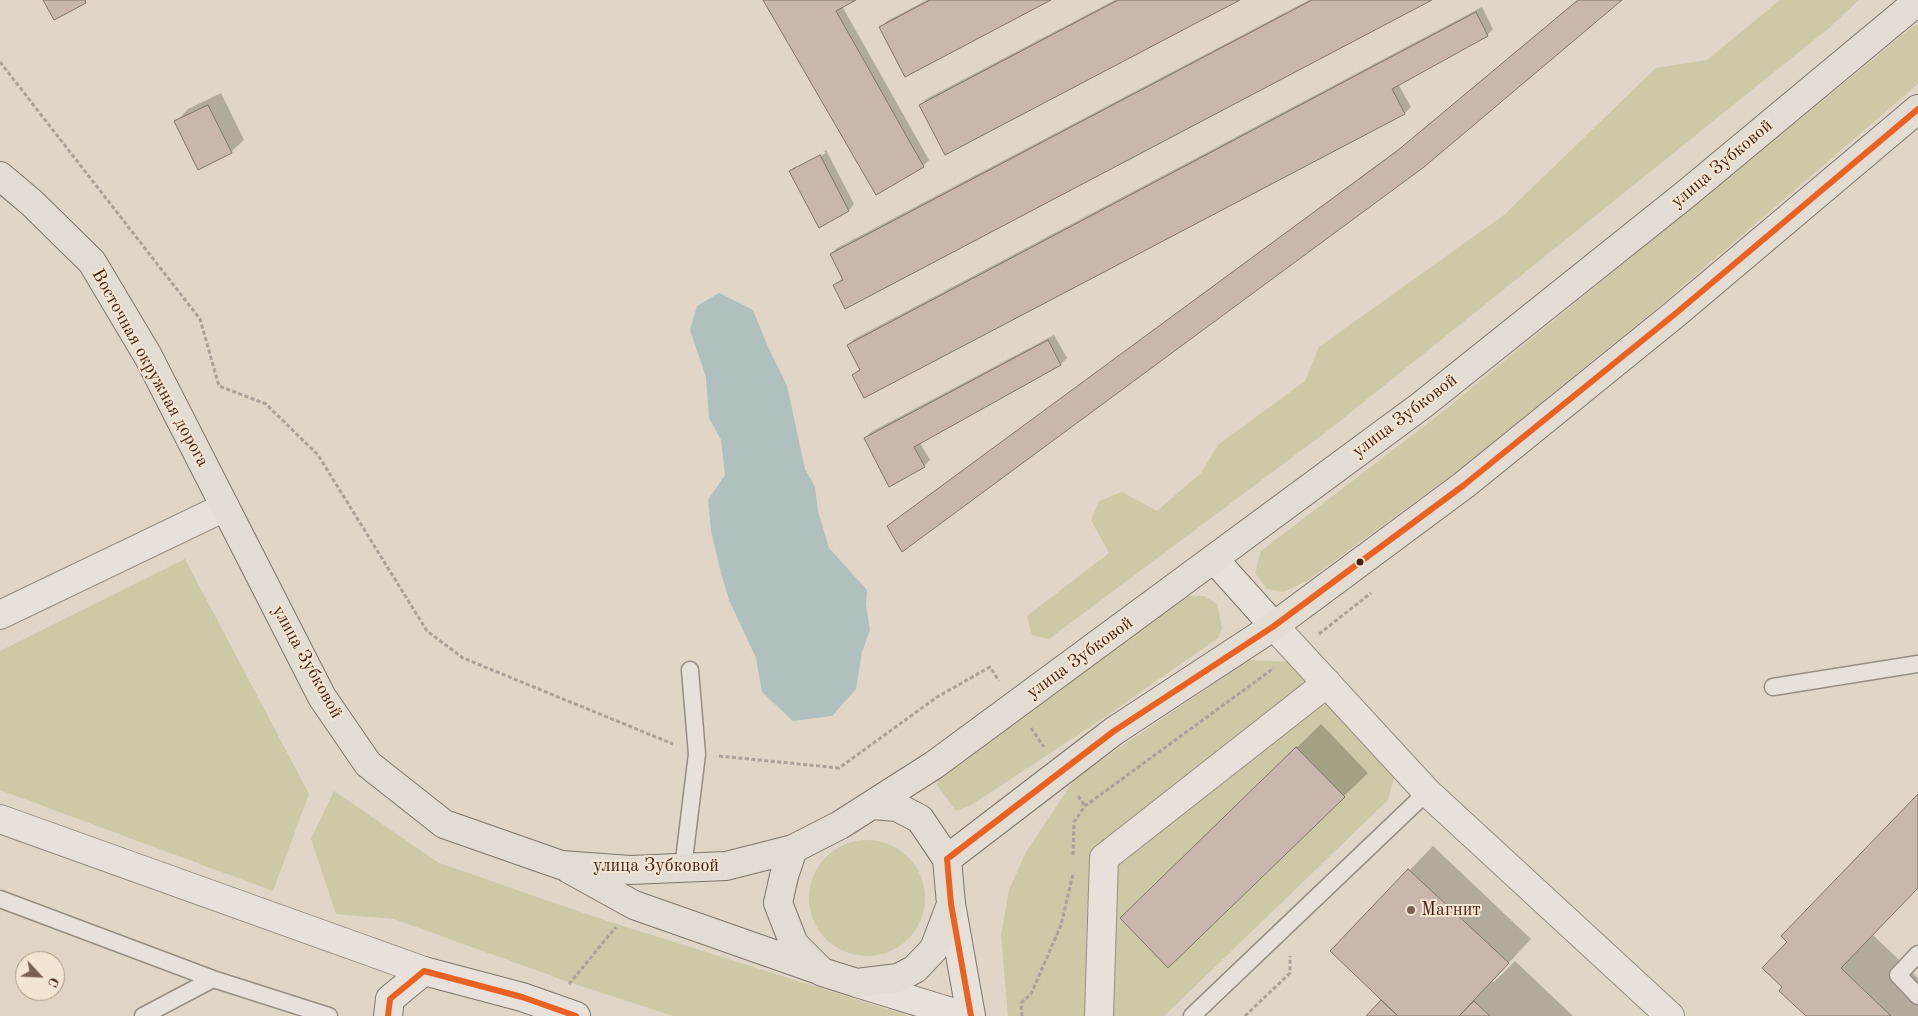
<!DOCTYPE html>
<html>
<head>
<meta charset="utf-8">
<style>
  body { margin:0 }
  #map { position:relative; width:1918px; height:1016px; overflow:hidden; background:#e0d5c6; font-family:"Old Standard TT",serif }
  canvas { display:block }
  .north { position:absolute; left:15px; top:951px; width:50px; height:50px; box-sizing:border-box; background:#f2e5d3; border:1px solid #ac9785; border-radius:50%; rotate:115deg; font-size:14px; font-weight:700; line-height:20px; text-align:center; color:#432110 }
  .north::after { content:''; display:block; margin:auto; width:18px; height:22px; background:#7a6050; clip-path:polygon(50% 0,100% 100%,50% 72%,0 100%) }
</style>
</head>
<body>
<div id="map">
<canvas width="1918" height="1016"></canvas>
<div class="north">С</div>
</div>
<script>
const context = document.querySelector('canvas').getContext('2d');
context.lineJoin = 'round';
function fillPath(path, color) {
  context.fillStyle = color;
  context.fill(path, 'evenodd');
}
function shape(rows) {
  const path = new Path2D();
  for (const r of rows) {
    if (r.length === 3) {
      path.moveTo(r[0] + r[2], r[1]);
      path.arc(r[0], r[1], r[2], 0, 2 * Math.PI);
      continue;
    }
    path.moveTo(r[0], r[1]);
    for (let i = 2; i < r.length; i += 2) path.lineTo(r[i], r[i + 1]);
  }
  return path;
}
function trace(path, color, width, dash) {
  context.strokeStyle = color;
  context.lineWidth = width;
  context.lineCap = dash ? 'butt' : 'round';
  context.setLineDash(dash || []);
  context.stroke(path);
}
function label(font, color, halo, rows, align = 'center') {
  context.font = font + ' "Old Standard TT",serif';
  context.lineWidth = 4;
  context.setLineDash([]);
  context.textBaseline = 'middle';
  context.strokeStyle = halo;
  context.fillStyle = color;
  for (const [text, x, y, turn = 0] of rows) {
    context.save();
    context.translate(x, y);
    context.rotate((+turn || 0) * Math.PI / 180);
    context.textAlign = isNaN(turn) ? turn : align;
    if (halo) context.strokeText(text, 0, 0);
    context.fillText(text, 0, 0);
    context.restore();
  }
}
fillPath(shape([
  [1780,0,1859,0,1829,28,1330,429,1049,639,1032,635,1027,616,1109,553,1091,520,1099,501,1122,492,1157,511,1201,473,1218,445,1305,381,1319,347,1504,215,1656,68,1707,60],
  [1915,25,1918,25,1918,84,1662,304,1460,469,1307,581,1283,592,1267,589,1255,573,1261,551,1436,417],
  [185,559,309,794,273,891,0,790,0,651],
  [1186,596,1204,596,1217,604,1222,628,1218,638,1102,719,971,805,956,811,937,785,939,776],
  [1249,660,1291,662,1395,774,1388,800,1164,1016,1008,1016,1001,935,1009,890,1026,852,1075,778],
  [334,791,439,863,601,919,909,1016,673,1016,566,981,394,919,336,914,311,839],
  [867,898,58]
]), '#cdc8a6');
fillPath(shape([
  [719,293,753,310,768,347,787,386,805,469,815,487,818,511,829,548,867,590,866,605,870,630,862,652,856,689,832,716,793,721,762,692,756,658,729,600,721,573,711,531,708,500,725,475,721,440,709,418,706,377,690,330,697,306]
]), '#b0c0be');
fillPath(shape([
  [765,0,853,0,842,6,929,160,923,166],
  [927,0,1049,0,881,27,887,21],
  [1115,0,1237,0,921,105,926,99],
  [1309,0,1430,0,834,285,843,278,831,254,837,248],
  [1578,0,1620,0,889,526,1404,145],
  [1482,7,1493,29,1487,35,1398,84,1411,107,1405,113,864,397,853,375,860,369,848,345,854,339],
  [221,93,244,140,231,152,176,122,188,109],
  [826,150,854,204,849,210,819,226,790,171,796,166,796,169,826,153,824,151,796,166],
  [1054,335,1067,358,1061,364,920,443,930,460,924,466,865,438,871,432],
  [1321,724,1368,773,1344,796,1146,894],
  [1918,796,1918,887,1873,935,1918,978,1918,1016,1808,1016],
  [1433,846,1531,939,1492,981,1494,982,1515,961,1573,1016,1367,1016,1383,999,1332,951]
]), '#0003');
const building = shape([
  [43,0,85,0,86,3,54,20,43,0],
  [763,0,856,0,836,11,924,167,876,195,763,0],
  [930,0,1051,0,905,77,879,27,930,0],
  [1118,0,1240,0,945,155,919,105,1118,0],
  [1312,0,1432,0,845,309,833,285,843,280,830,254,1312,0],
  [1578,0,1622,0,1424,167,902,552,887,526,1397,151,1578,0],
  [1476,12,1488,36,1392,89,1405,114,864,398,852,375,860,370,847,345,1476,12],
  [208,105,232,153,198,170,174,121,208,105],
  [820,155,849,211,819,228,789,171,820,155],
  [1048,340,1061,365,914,447,925,467,889,487,864,438,1048,340],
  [1296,747,1345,797,1168,968,1120,918,1296,747],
  [1918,794,1918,888,1841,968,1891,1016,1806,1016,1779,991,1782,987,1762,968,1787,942,1781,936,1918,794],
  [1408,869,1509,963,1459,1016,1398,1016,1330,951,1408,869],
  [1381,1000,1398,1016,1366,1016,1381,1000],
  [1474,1001,1490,1016,1459,1016,1474,1001]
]);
fillPath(building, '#c9b7ae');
trace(building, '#80756b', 1);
const lane = shape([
  [1773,687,1918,664],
  [683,868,697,754,690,670],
  [0,899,213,979],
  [1918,954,1898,975,1918,996],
  [143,1016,213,979,329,1016],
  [1192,1016,1427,792]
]);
const street = shape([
  [0,615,225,507],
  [1274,626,1427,792,1670,1016],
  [0,819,424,971],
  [1099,1016,1104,858,1327,683]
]);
const secondary = shape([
  [1214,559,1274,626],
  [951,904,971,1016],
  [857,983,964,1016],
  [388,1016,390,999,424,971,522,997,576,1016]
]);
const primary = shape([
  [0,176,32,203,92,262,148,356,322,697,368,764,444,824,561,865,630,870,726,866,793,849],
  [872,805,897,807,920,819,947,859,951,904,934,949,915,969,898,978,857,983,822,972,794,944,778,903,784,876,793,849,840,825,934,765,1422,405,1686,194,1918,1],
  [947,859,1114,731,1274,626,1464,485,1675,314,1918,109],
  [569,869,634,905,816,969]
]);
trace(lane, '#988d82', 19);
trace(street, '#988d82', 30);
trace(secondary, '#80756b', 30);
trace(primary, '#80756b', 30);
trace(shape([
  [0,62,200,319,219,386,266,404,318,455,427,631,463,658,673,744],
  [1319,634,1371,593],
  [1031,728,1044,747],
  [719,756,839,768,937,697,990,667,999,681],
  [1078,796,1085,806],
  [1073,855,1074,822,1085,806,1274,668],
  [569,984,616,927],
  [1022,1016,1021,1003,1031,994,1061,925,1073,874],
  [1245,1016,1290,973,1290,956]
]), '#a9a19a', 3, [4, 2.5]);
trace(lane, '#e7e1da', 16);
trace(street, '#e7e1da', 28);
trace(secondary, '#e7e1da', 28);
trace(primary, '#e3dcd3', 28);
trace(shape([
  [388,1016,390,999,424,971,522,997,576,1016],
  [971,1016,951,904,947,859,1114,731,1274,626,1464,485,1675,314,1918,109]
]), '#e96221', 6);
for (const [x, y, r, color] of [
  [1360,562,4.5,"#432110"],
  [1411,910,5,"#7a6050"]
]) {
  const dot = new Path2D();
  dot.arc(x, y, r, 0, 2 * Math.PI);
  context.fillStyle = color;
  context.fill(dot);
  trace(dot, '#f2e5d3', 2);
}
label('18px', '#432110', '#f2e5d3', [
  ["улица Зубковой",1722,164,-40],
  ["Восточная окружная дорога",150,368,61],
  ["улица Зубковой",1405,416,-37],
  ["улица Зубковой",1080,658,-36],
  ["улица Зубковой",307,662,61],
  ["улица Зубковой",656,866]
]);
label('18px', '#432110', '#f2e5d3', [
  ["Магнит",1421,910]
], 'left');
</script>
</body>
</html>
